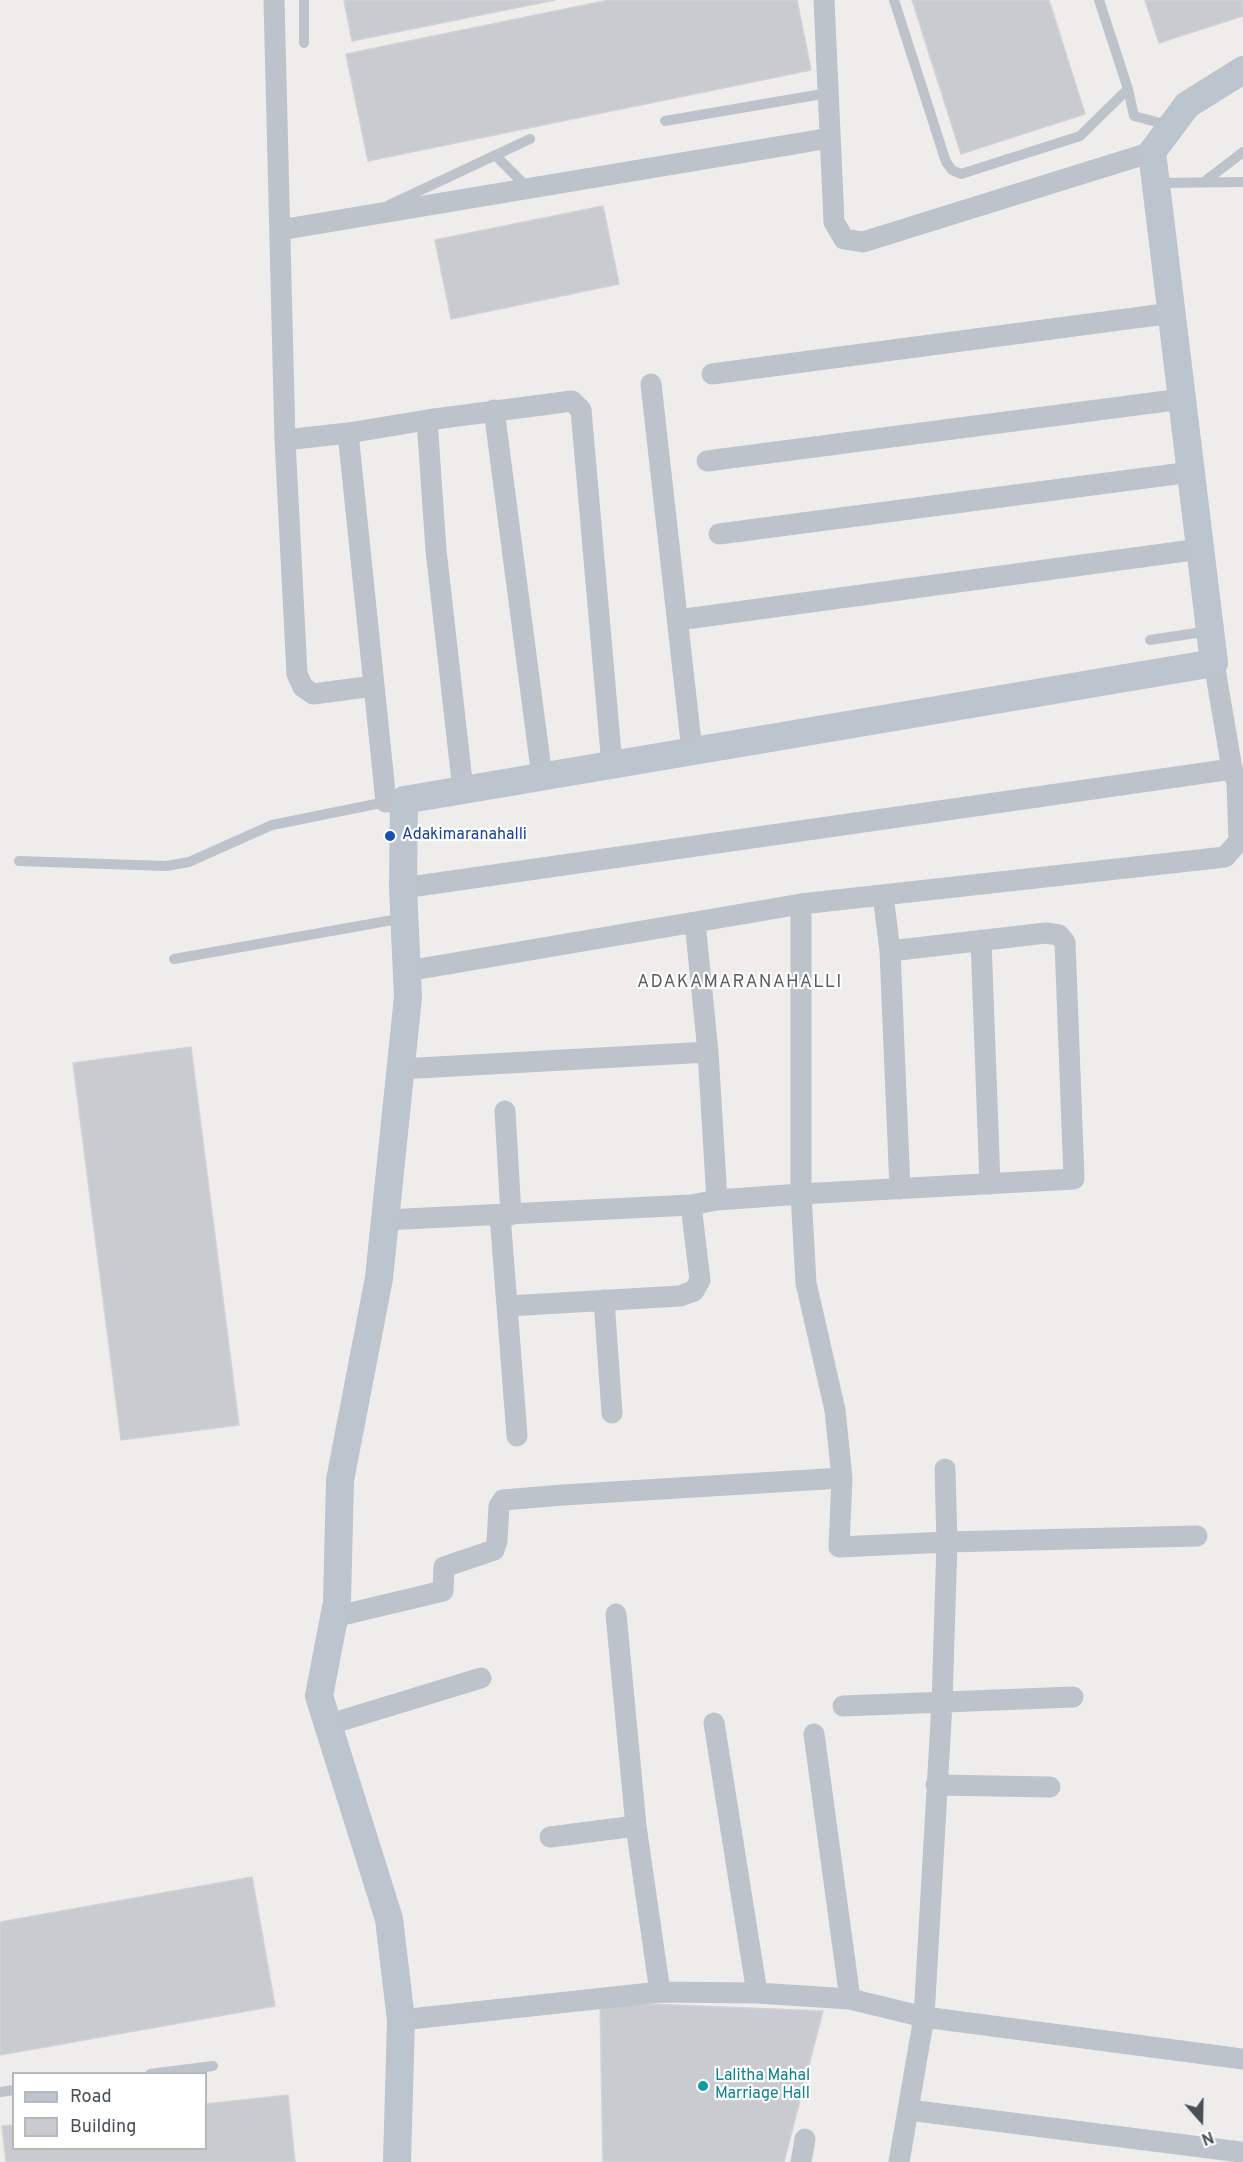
<!DOCTYPE html>
<html>
<head>
<meta charset="utf-8">
<style>
  body { margin:0 }
  #map { position:relative; width:1243px; height:2162px; overflow:hidden; background:#efecec; font-family:Overpass,sans-serif }
  canvas { display:block }
  .legend { position:absolute; left:12px; top:2072px; width:195px; height:78px; box-sizing:border-box; background:#fff; border:2px solid #b5b9bc; margin:0; padding:8px 10px; list-style:none; font-size:18px; color:#474f57 }
  .legend li { display:flex; align-items:center; gap:12px; height:30px }
  .legend b { width:30px; border:2px solid #b5b9bc }
  .north { position:absolute; left:1171px; top:2090px; width:60px; height:60px; -webkit-text-stroke:4px #fff; paint-order:stroke; rotate:160deg; font-size:16px; font-weight:700; line-height:24px; text-align:center; color:#474f57 }
  .north::after { content:''; display:block; margin:auto; width:21px; height:27px; background:#474f57; clip-path:polygon(50% 0,100% 100%,50% 72%,0 100%) }
</style>
</head>
<body>
<div id="map">
<canvas width="1243" height="2162"></canvas>
<ul class="legend">
<li><b style="height:8px;background:#bcc4ce"></b>Road</li>
<li><b style="height:16px;background:#cacbd1"></b>Building</li>
</ul>
<div class="north">N</div>
</div>
<script>
const context = document.querySelector('canvas').getContext('2d');
context.lineJoin = 'round';
function fillPath(path, color) {
  context.fillStyle = color;
  context.fill(path, 'evenodd');
}
function shape(rows) {
  const path = new Path2D();
  for (const r of rows) {
    path.moveTo(r[0], r[1]);
    for (let i = 2; i < r.length; i += 2) path.lineTo(r[i], r[i + 1]);
  }
  return path;
}
function trace(path, color, width, dash) {
  context.strokeStyle = color;
  context.lineWidth = width;
  context.lineCap = dash ? 'butt' : 'round';
  context.setLineDash(dash || []);
  context.stroke(path);
}
function label(font, color, halo, rows, align = 'center') {
  context.font = font + ' Overpass,sans-serif';
  context.lineWidth = 4.5;
  context.setLineDash([]);
  context.textBaseline = 'middle';
  context.strokeStyle = halo;
  context.fillStyle = color;
  for (const [text, x, y, turn = 0] of rows) {
    context.save();
    context.translate(x, y);
    context.rotate((+turn || 0) * Math.PI / 180);
    context.textAlign = isNaN(turn) ? turn : align;
    if (halo) context.strokeText(text, 0, 0);
    context.fillText(text, 0, 0);
    context.restore();
  }
}
const building = shape([
  [344,0,555,0,352,41,344,0],
  [609,0,797,0,811,70,368,161,346,54,609,0],
  [912,0,1049,0,1085,114,961,154,912,0],
  [1145,0,1243,0,1243,16,1159,43,1145,0],
  [603,206,619,284,451,319,435,240,603,206],
  [191,1047,239,1425,121,1440,73,1063,191,1047],
  [252,1877,275,2006,0,2055,0,1922,252,1877],
  [600,2002,823,2011,784,2162,603,2162,600,2002],
  [288,2095,295,2162,6,2162,2,2126,14,2125,14,2148,206,2148,206,2104,288,2095]
]);
fillPath(building, '#cacbd1');
trace(building, '#d1d2d7', 1.5);
trace(shape([
  [304,0,304,43],
  [894,0,946,162,952,170,961,174,1080,136,1128,89],
  [1099,0,1128,89,1134,116,1168,125],
  [665,121,828,93],
  [495,155,528,188],
  [1204,182,1243,152],
  [1156,183,1243,182],
  [389,205,530,139],
  [1150,640,1209,631],
  [19,861,166,866,189,862,272,825,386,802],
  [174,959,404,918],
  [150,2074,213,2066],
  [0,2092,14,2090]
]), '#bcc3ca', 10);
trace(shape([
  [274,0,285,440,348,433,386,802,404,800],
  [824,0,834,222,844,239,863,242,1152,152],
  [280,230,830,138],
  [712,374,1172,313],
  [651,384,692,751],
  [494,410,542,777],
  [427,420,572,401,581,410,612,765],
  [348,433,427,420,436,550,463,790],
  [285,440,297,674,303,687,313,694,374,686],
  [707,461,1182,399],
  [719,534,1191,472],
  [678,620,1200,549],
  [1214,663,1232,769],
  [403,888,1232,769,1237,783,1239,841,1225,857,801,904,407,971],
  [883,895,890,951,900,1189],
  [801,904,801,1194,806,1283,835,1410,842,1478,839,1547,947,1542,1197,1536],
  [695,922,708,1052,717,1200],
  [981,940,990,1184],
  [400,1069,708,1052],
  [505,1111,511,1215],
  [500,1215,517,1436],
  [385,1220,691,1205,717,1200,801,1194,1074,1179,1065,942,1059,935,1046,933,890,951],
  [604,1300,612,1413],
  [508,1306,680,1296,694,1291,700,1280,691,1205],
  [616,1614,636,1826,660,1992],
  [334,1617,443,1591,444,1567,494,1550,497,1541,499,1506,503,1500,563,1495,842,1478],
  [843,1706,1073,1697],
  [714,1723,757,1993],
  [327,1725,481,1678],
  [936,1785,1050,1787],
  [550,1837,636,1826],
  [850,1999,924,2017,1243,2059],
  [401,2020,660,1992,757,1993,850,1999,814,1734],
  [909,2110,1240,2152],
  [801,2162,805,2139],
  [899,2162,924,2017,942,1703,947,1542,945,1469]
]), '#bcc3ca', 21);
trace(shape([
  [397,2162,401,2020,389,1919,319,1696,337,1602,340,1480,379,1278,408,997,403,888,404,800,1214,663,1152,152,1187,105,1243,70]
]), '#bcc4ce', 28);
for (const [x, y, r, color] of [
  [390,836,6,"#1a4fb4"],
  [703,2086,6,"#0f9aa8"]
]) {
  const dot = new Path2D();
  dot.arc(x, y, r, 0, 2 * Math.PI);
  context.fillStyle = color;
  context.fill(dot);
  trace(dot, '#fff', 2);
}
label('16px', '#164399', '#fff', [
  ["Adakimaranahalli",402,836]
], 'left');
label('16px', '#0d838f', '#fff', [
  ["Lalitha Mahal",715,2077],
  ["Marriage Hall",715,2095]
], 'left');
context.letterSpacing = '1.5px';
label('18px', '#5a5c60', '#fff', [
  ["ADAKAMARANAHALLI",740,983]
]);
context.letterSpacing = '0px';
</script>
</body>
</html>
